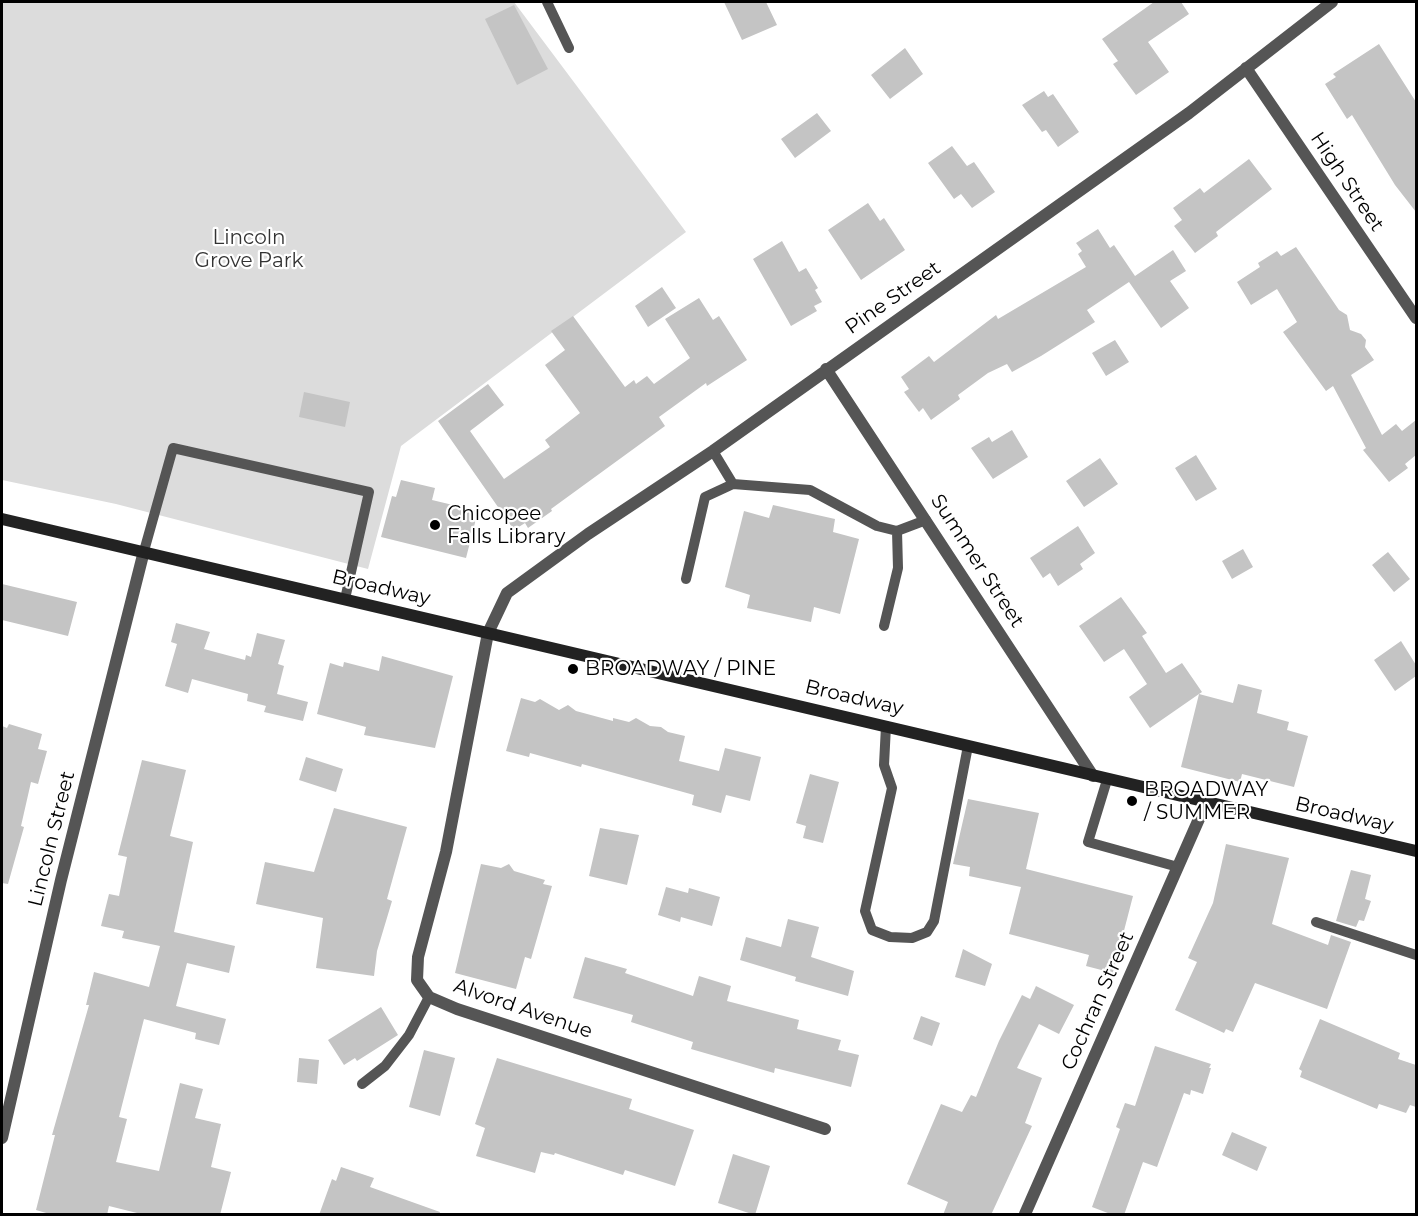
<!DOCTYPE html>
<html>
<head>
<meta charset="utf-8">
<style>
  body { margin:0 }
  #map { position:relative; width:1418px; height:1216px; overflow:hidden; background:#fff; font-family:Montserrat,sans-serif }
  canvas { display:block }
  .frame { position:absolute; inset:0; border:3px solid #000; pointer-events:none }
</style>
</head>
<body>
<div id="map">
<canvas width="1418" height="1216"></canvas>
<div class="frame"></div>
</div>
<script>
const context = document.querySelector('canvas').getContext('2d');
context.lineJoin = 'round';
function fillPath(path, color) {
  context.fillStyle = color;
  context.fill(path, 'evenodd');
}
function shape(rows) {
  const path = new Path2D();
  for (const r of rows) {
    path.moveTo(r[0], r[1]);
    for (let i = 2; i < r.length; i += 2) path.lineTo(r[i], r[i + 1]);
  }
  return path;
}
function trace(path, color, width, dash) {
  context.strokeStyle = color;
  context.lineWidth = width;
  context.lineCap = dash ? 'butt' : 'round';
  context.setLineDash(dash || []);
  context.stroke(path);
}
function label(font, color, halo, rows, align = 'center') {
  context.font = font + ' Montserrat,sans-serif';
  context.lineWidth = 4.5;
  context.setLineDash([]);
  context.textBaseline = 'middle';
  context.strokeStyle = halo;
  context.fillStyle = color;
  for (const [text, x, y, turn = 0] of rows) {
    context.save();
    context.translate(x, y);
    context.rotate((+turn || 0) * Math.PI / 180);
    context.textAlign = isNaN(turn) ? turn : align;
    if (halo) context.strokeText(text, 0, 0);
    context.fillText(text, 0, 0);
    context.restore();
  }
}
fillPath(shape([
  [2,2,514,2,686,232,401,446,368,569,116,504,2,480]
]), '#dcdcdc');
fillPath(shape([
  [724,2,766,2,777,25,742,40],
  [1154,2,1181,2,1189,14,1148,42,1169,72,1136,95,1113,64,1118,61,1102,39],
  [514,5,548,69,517,85,485,19],
  [1379,44,1416,102,1416,212,1395,185,1352,115,1347,119,1325,84,1336,77,1333,74],
  [905,48,923,74,890,99,871,75],
  [1044,91,1048,97,1053,94,1079,132,1058,147,1046,130,1042,132,1022,105],
  [817,113,831,131,795,158,781,139],
  [952,146,967,166,974,162,995,192,972,208,961,194,954,199,928,163],
  [1249,159,1272,189,1216,232,1218,236,1195,253,1174,226,1182,220,1173,208,1200,188,1204,193],
  [868,203,880,221,884,218,905,250,861,280,828,230],
  [1098,229,1110,248,1114,245,1135,276,1173,250,1186,271,1170,281,1189,308,1161,328,1129,282,1087,310,1095,322,1041,356,1012,372,1007,364,988,373,958,395,960,399,931,420,923,408,919,412,904,392,909,389,901,377,929,356,934,362,996,315,998,319,1086,267,1078,254,1082,251,1076,243],
  [782,241,799,272,806,268,818,288,815,290,822,302,814,306,817,311,791,326,753,259],
  [1296,247,1339,310,1347,315,1350,330,1361,334,1366,340,1365,347,1374,360,1351,375,1382,435,1396,424,1402,431,1416,420,1416,455,1405,464,1408,468,1389,482,1363,450,1366,448,1333,386,1326,391,1283,332,1297,322,1277,289,1251,305,1237,282,1260,267,1258,263,1277,251,1281,256],
  [662,287,676,308,648,327,635,306],
  [699,298,713,320,719,316,747,360,707,386,706,383,659,417,665,426,551,509,552,511,528,528,525,523,514,530,438,421,488,384,504,405,470,431,504,479,550,447,545,440,580,413,545,365,565,350,551,331,573,316,625,387,634,380,636,384,647,376,654,384,690,358,665,319],
  [1115,340,1129,362,1106,376,1092,353],
  [304,392,350,402,345,427,299,417],
  [1012,430,1028,457,993,479,971,448,989,437,992,442],
  [1196,455,1217,489,1196,501,1175,468],
  [1100,458,1118,484,1084,507,1066,481],
  [401,480,435,488,432,500,478,511,466,558,381,537,392,496,396,497],
  [773,505,835,519,833,532,859,539,840,614,814,607,811,622,747,608,750,595,725,587,744,511,769,518],
  [1078,526,1095,553,1080,564,1083,569,1058,586,1050,573,1043,578,1030,558],
  [1243,549,1253,567,1232,579,1222,561],
  [1388,552,1410,579,1394,592,1372,565],
  [2,584,77,602,68,636,2,620],
  [1121,597,1147,633,1142,636,1166,673,1182,663,1202,692,1199,694,1233,703,1238,684,1262,690,1257,713,1289,722,1287,730,1308,736,1294,787,1242,774,1240,782,1181,767,1199,694,1150,728,1129,697,1147,684,1124,649,1104,662,1079,626],
  [176,623,210,632,204,649,245,660,246,655,251,657,257,633,285,640,278,664,284,666,277,694,308,702,303,721,264,712,266,706,247,701,248,694,192,679,188,693,165,686,177,644,171,642],
  [1401,641,1416,665,1416,676,1395,691,1374,660],
  [382,656,453,676,435,748,364,735,366,727,317,714,330,663,343,667,344,662,379,671],
  [521,698,535,702,540,699,559,710,568,705,576,711,613,721,613,718,629,722,636,718,650,726,661,727,668,732,685,736,679,761,719,771,725,748,761,757,750,801,726,795,721,813,692,805,694,795,582,764,581,767,530,753,529,757,506,751],
  [9,724,42,734,38,749,47,751,38,784,31,782,21,826,24,827,8,884,2,883,2,726,7,728],
  [306,757,343,769,336,792,299,780],
  [142,760,186,770,170,836,193,842,174,932,235,946,229,973,187,963,176,1006,226,1019,219,1045,195,1039,196,1033,144,1019,119,1117,127,1119,116,1162,159,1171,180,1083,203,1089,195,1118,221,1124,211,1167,231,1172,220,1215,145,1215,109,1206,107,1215,53,1215,36,1210,55,1135,52,1135,89,1005,86,1005,94,972,149,987,160,946,122,938,124,931,101,926,109,894,119,896,127,857,118,855],
  [810,774,839,782,823,843,803,838,806,826,796,823],
  [968,799,1039,813,1026,869,1133,896,1113,973,1086,966,1089,955,1009,934,1021,887,969,876,970,867,953,864],
  [334,808,407,827,387,899,392,901,377,951,374,976,316,968,323,918,256,904,265,862,314,872],
  [600,828,639,835,627,885,589,876],
  [1226,844,1289,858,1272,924,1328,945,1331,935,1351,942,1327,1009,1255,983,1233,1032,1226,1029,1224,1033,1175,1010,1197,962,1188,958,1213,903],
  [481,864,501,868,509,864,514,871,545,880,543,884,552,886,531,959,525,957,516,989,455,973],
  [1351,870,1371,875,1365,899,1371,901,1364,921,1359,920,1356,927,1336,921],
  [666,887,688,893,689,888,720,897,712,926,681,917,680,922,658,915],
  [788,919,819,927,811,957,854,971,848,996,795,981,796,977,740,960,746,937,781,947],
  [963,949,992,964,985,986,955,977],
  [585,957,627,969,625,973,693,996,699,976,731,986,727,1001,799,1020,797,1029,841,1040,838,1050,859,1055,851,1087,775,1068,774,1073,691,1049,693,1042,631,1022,633,1015,573,998],
  [1036,986,1074,1005,1059,1034,1039,1024,1017,1068,1042,1078,1025,1123,1032,1126,991,1215,943,1215,948,1202,907,1184,941,1104,962,1112,971,1095,976,1097,999,1041,1022,995,1030,999],
  [381,1007,398,1035,357,1061,355,1058,344,1065,328,1040],
  [921,1016,940,1023,932,1046,913,1039],
  [1320,1019,1400,1053,1398,1059,1416,1065,1416,1107,1410,1105,1406,1113,1379,1104,1377,1109,1300,1077,1302,1071,1299,1069],
  [1155,1046,1211,1064,1209,1068,1211,1068,1203,1094,1191,1090,1190,1095,1184,1093,1157,1167,1143,1162,1124,1215,1113,1215,1092,1207,1120,1129,1116,1127,1125,1103,1135,1106],
  [424,1050,455,1058,440,1116,409,1107],
  [299,1058,319,1060,317,1084,297,1082],
  [497,1058,632,1099,629,1109,694,1130,675,1186,625,1170,623,1175,555,1153,554,1155,541,1152,535,1173,476,1156,485,1128,475,1124],
  [1232,1132,1267,1147,1257,1171,1222,1155],
  [733,1154,770,1166,755,1215,718,1203],
  [341,1167,374,1178,370,1187,440,1212,439,1215,319,1215,332,1179,336,1181]
]), '#c4c4c4');
trace(shape([
  [547,2,569,48],
  [713,451,733,484,810,490,877,526,897,531,926,520],
  [144,551,173,448,369,492,345,599],
  [686,579,705,497,733,484],
  [884,626,898,568,897,531],
  [886,726,884,765,892,788,865,911,872,930,890,937,912,938,927,932,934,921,968,746],
  [1107,780,1088,842,1178,867],
  [1316,922,1416,955],
  [362,1084,385,1066,409,1035,429,997]
]), '#555', 10);
trace(shape([
  [1246,68,1416,318],
  [826,369,1093,776],
  [825,1129,457,1009,429,997,417,980,418,957,446,852,488,633,507,593,588,534,713,451,1189,113,1332,2],
  [2,1138,61,880,144,551],
  [1025,1214,1206,803]
]), '#555', 12);
trace(shape([
  [2,519,1416,851]
]), '#222', 12);
for (const [x, y, r, color] of [
  [435,525,6,"#000"],
  [573,669,6,"#000"],
  [1132,801,6,"#000"]
]) {
  const dot = new Path2D();
  dot.arc(x, y, r, 0, 2 * Math.PI);
  context.fillStyle = color;
  context.fill(dot);
  trace(dot, '#fff', 2);
}
label('20px', '#000', '#fff', [
  ["High Street",1347,182,56],
  ["Pine Street",893,298,-35],
  ["Summer Street",977,561,57],
  ["Broadway",381,588,13],
  ["Broadway",854,698,13],
  ["Broadway",1344,815,13],
  ["Lincoln Street",52,839,-76],
  ["Cochran Street",1098,1001,-66],
  ["Alvord Avenue",523,1009,19]
]);
label('20px', '#333', '#fff', [
  ["Lincoln",249,238],
  ["Grove Park",249,261]
]);
label('20px', '#000', '#fff', [
  ["Chicopee",447,514],
  ["Falls Library",447,537],
  ["BROADWAY / PINE",585,669],
  ["BROADWAY",1144,790],
  ["/ SUMMER",1144,813]
], 'left');
</script>
</body>
</html>
